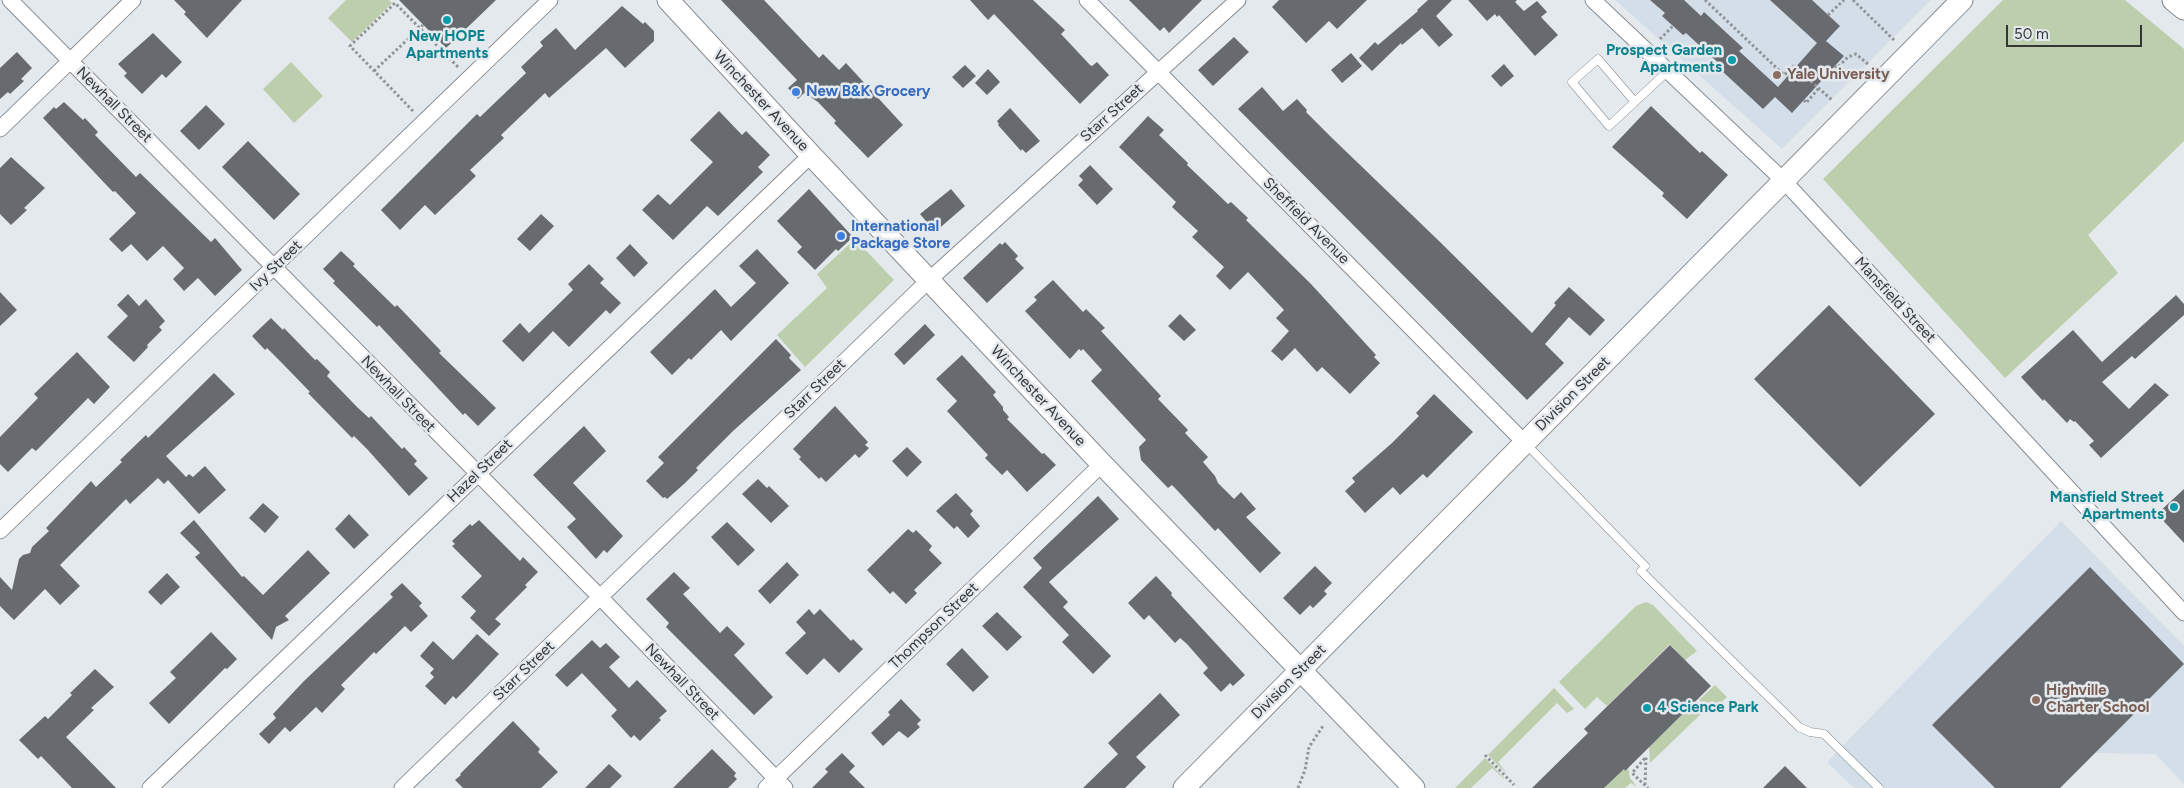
<!DOCTYPE html>
<html>
<head>
<meta charset="utf-8">
<style>
  body { margin:0 }
  #map { position:relative; width:2184px; height:788px; overflow:hidden; background:#e4e9ed; font-family:Figtree,sans-serif }
  canvas { display:block }
  .scale { position:absolute; left:2006px; top:25px; width:136px; height:22px; box-sizing:border-box; border:2px solid #343638; border-top:0; padding-left:6px; font-size:15px; line-height:18px; white-space:nowrap; color:#343638; -webkit-text-stroke:4px #e4e9ed; paint-order:stroke }
</style>
</head>
<body>
<div id="map">
<canvas width="2184" height="788"></canvas>
<div class="scale">50 m</div>
</div>
<script>
const context = document.querySelector('canvas').getContext('2d');
context.lineJoin = 'round';
function fillPath(path, color) {
  context.fillStyle = color;
  context.fill(path, 'evenodd');
}
function shape(rows) {
  const path = new Path2D();
  for (const r of rows) {
    path.moveTo(r[0], r[1]);
    for (let i = 2; i < r.length; i += 2) path.lineTo(r[i], r[i + 1]);
  }
  return path;
}
function trace(path, color, width, dash) {
  context.strokeStyle = color;
  context.lineWidth = width;
  context.lineCap = dash ? 'butt' : 'round';
  context.setLineDash(dash || []);
  context.stroke(path);
}
function label(font, color, halo, rows, align = 'center') {
  context.font = font + ' Figtree,sans-serif';
  context.lineWidth = 5;
  context.setLineDash([]);
  context.textBaseline = 'middle';
  context.strokeStyle = halo;
  context.fillStyle = color;
  for (const [text, x, y, turn = 0] of rows) {
    context.save();
    context.translate(x, y);
    context.rotate((+turn || 0) * Math.PI / 180);
    context.textAlign = isNaN(turn) ? turn : align;
    if (halo) context.strokeText(text, 0, 0);
    context.fillText(text, 0, 0);
    context.restore();
  }
}
fillPath(shape([
  [1615,0,1931,0,1782,149],
  [2061,521,2184,646,2184,784,2155,754,2095,753,2061,788,1854,788,1827,762]
]), '#d3dee8');
fillPath(shape([
  [346,0,389,0,392,3,352,42,328,18],
  [2003,0,2125,0,2184,49,2184,141,2088,235,2118,273,2005,378,1823,179],
  [291,62,323,96,294,123,263,89],
  [855,239,894,280,805,367,777,335,827,288,817,274],
  [1646,602,1653,605,1697,651,1685,660,1670,644,1607,706,1597,697,1585,709,1559,682,1636,606],
  [1715,685,1727,697,1711,711,1699,700],
  [1554,688,1574,709,1567,713,1557,703,1498,762,1508,775,1488,755],
  [1693,704,1702,713,1650,763,1649,747],
  [1485,758,1504,778,1504,779,1492,768,1471,788,1455,788],
  [1628,767,1630,778,1637,787,1631,783,1625,788,1604,788,1623,769,1625,771]
]), '#bcceac');
fillPath(shape([
  [174,0,242,0,207,38,184,14,186,12],
  [399,0,496,0,446,48],
  [721,0,764,0,819,58,823,54,839,70,846,63,903,125,868,158,834,123,836,121,818,102,804,93,798,99,788,88,797,80],
  [970,0,1033,0,1065,30,1061,34,1090,65,1092,66,1097,62,1109,75,1080,104,994,14,988,20],
  [1129,0,1202,0,1169,33,1164,27,1160,31],
  [1279,0,1367,0,1337,29,1329,21,1306,43,1272,7],
  [1428,0,1452,0,1436,16,1453,35,1439,47,1422,28,1402,45,1401,43,1372,71,1359,58,1375,42,1378,45,1418,11,1417,10],
  [1468,0,1517,0,1515,2,1524,11,1537,1,1547,12,1541,17,1558,35,1535,56,1499,15,1497,17,1495,14,1487,21],
  [1650,0,1684,0,1701,16,1704,12,1743,48,1739,51,1778,87,1817,43,1770,0,1812,0,1840,26,1826,41,1844,56,1792,113,1775,97,1763,109,1722,71,1724,68,1686,33,1683,35,1662,16,1665,13],
  [622,6,643,24,645,22,654,31,654,41,625,68,606,48,549,98,545,93,501,135,504,138,470,170,476,176,435,215,425,205,400,230,381,210,477,114,480,117,526,73,521,67,543,46,540,42,556,28,575,50],
  [153,33,182,62,166,78,162,74,142,94,124,76,127,73,118,64],
  [1234,37,1249,52,1213,86,1198,70],
  [17,52,32,68,21,79,24,81,10,94,8,92,0,99,0,68],
  [1351,53,1362,66,1342,83,1331,70],
  [1504,64,1514,76,1501,87,1491,76],
  [965,65,976,76,963,88,952,77],
  [988,69,1000,82,987,95,975,83],
  [1262,87,1283,111,1297,99,1307,110,1306,112,1331,137,1439,241,1532,333,1556,305,1554,303,1569,287,1605,320,1590,336,1569,317,1545,344,1564,363,1527,400,1238,109],
  [64,102,83,120,85,118,98,132,95,135,136,177,140,173,211,242,215,238,242,270,215,296,198,278,184,291,173,279,184,268,163,246,147,261,131,244,122,252,109,239,136,213,115,191,113,192,43,118,54,107,56,109],
  [206,105,225,124,199,150,180,131],
  [1651,106,1700,153,1702,151,1728,175,1687,219,1662,196,1664,193,1612,147],
  [1010,108,1040,141,1026,153,1022,149,1021,151,998,125,999,124,997,121],
  [719,111,742,135,746,131,770,155,758,167,763,172,718,216,707,206,673,240,642,210,658,194,670,205,713,162,690,140],
  [1148,116,1164,130,1159,135,1188,163,1187,165,1228,204,1231,202,1248,218,1246,220,1311,284,1376,355,1374,357,1380,363,1350,394,1322,367,1317,372,1295,348,1282,361,1271,351,1289,331,1276,318,1284,310,1248,272,1230,290,1216,276,1224,267,1192,237,1198,231,1172,207,1176,202,1119,147],
  [248,141,300,194,274,220,222,167],
  [11,157,45,188,24,208,27,210,11,225,0,214,0,168],
  [1090,165,1113,189,1097,205,1078,185,1083,180,1079,176],
  [809,189,853,237,838,251,836,249,815,270,797,252,802,247,777,221],
  [951,189,965,206,935,232,920,214],
  [541,214,554,226,530,251,517,239],
  [1005,242,1018,256,1015,259,1024,268,987,303,963,278,1000,243,1002,245],
  [630,244,648,263,634,277,616,258],
  [757,249,789,283,731,341,721,330,691,360,689,358,672,375,650,352,715,289,731,307,756,283,739,266],
  [341,251,355,264,353,266,395,307,397,305,441,351,439,353,496,408,478,426,465,413,463,415,379,325,377,327,333,283,335,281,323,269],
  [589,264,604,279,600,283,621,303,610,314,606,310,569,347,553,331,523,362,502,341,520,323,529,333,573,290,568,284],
  [1053,280,1083,312,1086,309,1105,328,1101,331,1161,396,1158,399,1188,430,1185,433,1208,457,1203,462,1215,476,1218,483,1234,499,1241,492,1256,509,1246,517,1281,553,1260,573,1218,528,1215,531,1175,488,1172,485,1168,488,1141,460,1139,447,1146,440,1091,381,1102,370,1083,349,1081,351,1079,349,1070,359,1025,311,1037,300,1034,297],
  [0,292,17,310,0,326],
  [128,294,139,306,146,299,165,321,159,327,162,330,147,345,148,347,134,362,107,337,128,316,117,305],
  [2176,295,2184,304,2184,315,2135,359,2132,356,2102,382,2129,409,2155,383,2169,395,2101,458,2089,445,2094,441,2075,421,2074,422,2070,419,2067,423,2044,399,2043,401,2021,377,2073,330,2102,362],
  [1829,305,1935,414,1860,487,1754,379],
  [1180,314,1196,330,1184,341,1168,326],
  [271,318,283,330,284,328,315,360,317,359,330,372,327,376,357,407,369,418,371,416,402,449,404,447,417,461,414,464,428,478,409,496,367,449,354,436,352,438,308,393,310,392,280,361,267,348,265,350,252,336],
  [925,324,935,335,904,365,894,354],
  [776,339,791,355,789,358,801,370,733,431,696,468,698,470,684,484,667,499,665,497,663,498,646,481,664,463,658,457],
  [77,352,110,387,94,404,88,398,36,451,32,448,8,472,0,464,0,437,38,398,34,394],
  [962,355,996,392,993,395,1003,407,1003,410,1009,417,1007,419,1042,454,1044,453,1056,465,1027,492,1007,470,1002,475,985,458,988,455,947,411,957,401,936,379],
  [214,373,235,394,166,456,186,477,189,474,193,477,205,466,226,490,199,514,168,480,164,484,158,478,130,504,126,499,60,565,80,586,60,605,45,589,14,620,0,606,0,577,12,590,19,559,23,555,30,553,32,547,49,531,46,528,91,481,96,487,122,462,120,460,146,435,148,438],
  [1434,394,1473,432,1427,478,1423,474,1400,495,1393,487,1365,513,1345,491,1355,482,1352,478,1392,443,1419,416,1416,413],
  [835,406,868,442,865,445,869,448,859,458,855,454,851,458,826,482,821,477,819,479,799,459,801,457,793,449],
  [584,426,606,451,573,483,623,536,607,553,604,550,596,559,567,527,576,519,533,475],
  [907,447,922,462,907,477,892,461],
  [758,479,767,488,769,486,789,506,771,523,742,494],
  [2184,489,2184,543,2157,514],
  [956,493,973,511,970,514,980,526,968,538,957,526,954,529,936,511],
  [1098,496,1119,519,1049,582,1068,602,1063,607,1111,656,1093,674,1062,642,1069,635,1023,587,1042,568,1033,558],
  [263,503,279,517,265,533,249,518],
  [349,514,369,535,354,549,335,529],
  [194,520,242,577,244,576,263,595,308,550,330,573,285,616,289,620,276,627,272,640,195,557,200,553,180,533],
  [479,520,520,561,523,557,538,572,525,585,527,587,495,619,501,624,489,636,470,618,476,611,461,597,482,576,452,546,455,544,452,541,470,524,472,526],
  [727,522,755,550,738,566,711,537],
  [908,529,913,533,916,530,932,546,929,550,942,563,914,590,917,593,906,604,893,591,890,594,867,570],
  [787,562,799,575,770,604,758,591],
  [1315,566,1332,583,1324,591,1327,594,1313,608,1310,605,1300,615,1283,598],
  [2090,567,2184,664,2060,788,1995,788,1932,725],
  [674,572,690,588,683,594,720,633,727,626,745,644,734,655,773,697,754,715,666,627,669,623,646,599],
  [167,573,180,587,161,605,148,592],
  [1156,576,1172,593,1171,595,1245,675,1233,686,1230,683,1221,692,1203,673,1208,668,1187,644,1180,638,1175,643,1149,615,1144,620,1128,603],
  [402,583,422,603,419,606,428,616,411,632,405,626,376,654,374,652,341,685,345,689,322,713,316,707,290,732,285,727,269,744,259,734,276,718,273,714,304,681,393,597,390,594],
  [809,609,814,615,820,609,851,641,853,639,863,649,839,673,824,658,807,675,785,653,806,633,796,622],
  [997,612,1022,637,1007,651,982,626],
  [211,632,237,659,227,669,225,668,169,724,149,703,176,678,170,672],
  [477,634,499,654,468,687,456,699,453,696,445,705,425,686,434,677,430,673,434,669,420,656,433,641,453,660],
  [592,640,600,648,606,643,620,657,609,667,629,688,637,680,667,711,659,718,661,720,640,741,634,735,631,738,611,716,617,710,582,673,567,687,555,675],
  [1670,645,1711,686,1625,771,1624,769,1604,788,1532,788,1588,733,1584,729],
  [962,648,989,677,973,692,946,664],
  [95,669,114,687,91,708,94,710,66,737,116,788,72,788,41,756,38,759,19,740,45,716,48,719,72,695,70,693],
  [1160,693,1180,715,1136,757,1146,767,1125,788,1083,788,1118,754,1108,743],
  [901,699,921,720,917,724,920,727,908,738,899,731,883,746,871,733,890,715,888,712],
  [513,721,540,749,538,752,558,772,541,788,463,788,455,780,461,775,460,774],
  [712,749,736,773,734,776,737,779,728,788,673,788],
  [842,753,855,766,849,772,865,788,812,788,828,772,825,769],
  [609,764,622,776,610,788,585,788],
  [1785,766,1807,788,1763,788]
]), '#676b6f');
const lane = shape([
  [1635,102,1598,59,1572,82,1609,126,1668,71],
  [1526,444,1645,566],
  [1641,571,1799,727,1810,732,1824,734,1879,788]
]);
const street = shape([
  [10,0,600,597,785,788],
  [1087,0,1525,443],
  [1593,0,1784,181,2184,613],
  [0,129,133,0],
  [0,531,550,0],
  [150,788,811,155],
  [402,788,929,280,1238,0],
  [766,788,1102,464]
]);
const secondary = shape([
  [668,0,811,155,1102,464,1414,788],
  [2173,0,2184,9],
  [1184,788,1962,0]
]);
trace(lane, '#888c90', 9);
trace(street, '#888c90', 17);
trace(secondary, '#888c90', 23);
trace(shape([
  [1705,0,1784,75,1794,66,1833,101],
  [1853,0,1894,40],
  [1828,15,1844,0],
  [1660,39,1673,26],
  [1835,66,1837,68,1848,57,1856,54,1869,65],
  [374,71,423,25],
  [1804,100,1806,103,1819,88],
  [413,111,350,46,395,3,458,67],
  [1485,755,1514,785],
  [1645,785,1646,757,1632,773,1648,788],
  [1298,788,1305,770,1309,747,1323,726]
]), '#8f9396', 3, [2.5, 2.5]);
trace(lane, '#fff', 8);
trace(street, '#fff', 15);
trace(secondary, '#fff', 21);
for (const [x, y, r, color] of [
  [447,20,5,"#0f9aa8"],
  [1732,60,5,"#0f9aa8"],
  [1777,75,5,"#8d6e63"],
  [796,92,5,"#3f7fe0"],
  [841,236,5,"#3f7fe0"],
  [2174,507,5,"#0f9aa8"],
  [2036,700,5,"#8d6e63"],
  [1647,708,5,"#0f9aa8"]
]) {
  const dot = new Path2D();
  dot.arc(x, y, r, 0, 2 * Math.PI);
  context.fillStyle = color;
  context.fill(dot);
  trace(dot, '#e4e9ed', 2);
}
label('bold 15px', '#0d838f', '#e4e9ed', [
  ["New HOPE",447,37,"center"],
  ["Apartments",447,54,"center"],
  ["Prospect Garden",1722,51],
  ["Apartments",1722,68],
  ["Mansfield Street",2164,498],
  ["Apartments",2164,515],
  ["4 Science Park",1657,708,"left"]
], 'right');
label('bold 15px', '#785e54', '#e4e9ed', [
  ["Yale University",1787,75],
  ["Highville",2046,691],
  ["Charter School",2046,708]
], 'left');
label('bold 15px', '#366cbe', '#e4e9ed', [
  ["New B&K Grocery",806,92],
  ["International",851,227],
  ["Package Store",851,244]
], 'left');
label('15px', '#343638', '#e4e9ed', [
  ["Winchester Avenue",761,101,47],
  ["Newhall Street",114,105,45],
  ["Starr Street",1112,113,-42],
  ["Sheffield Avenue",1306,221,45],
  ["Ivy Street",276,266,-44],
  ["Mansfield Street",1895,300,47],
  ["Starr Street",815,389,-44],
  ["Newhall Street",398,394,46],
  ["Division Street",1573,394,-45],
  ["Winchester Avenue",1038,396,47],
  ["Hazel Street",480,471,-44],
  ["Thompson Street",934,626,-44],
  ["Starr Street",524,671,-44],
  ["Newhall Street",682,682,46],
  ["Division Street",1289,682,-45]
]);
</script>
</body>
</html>
